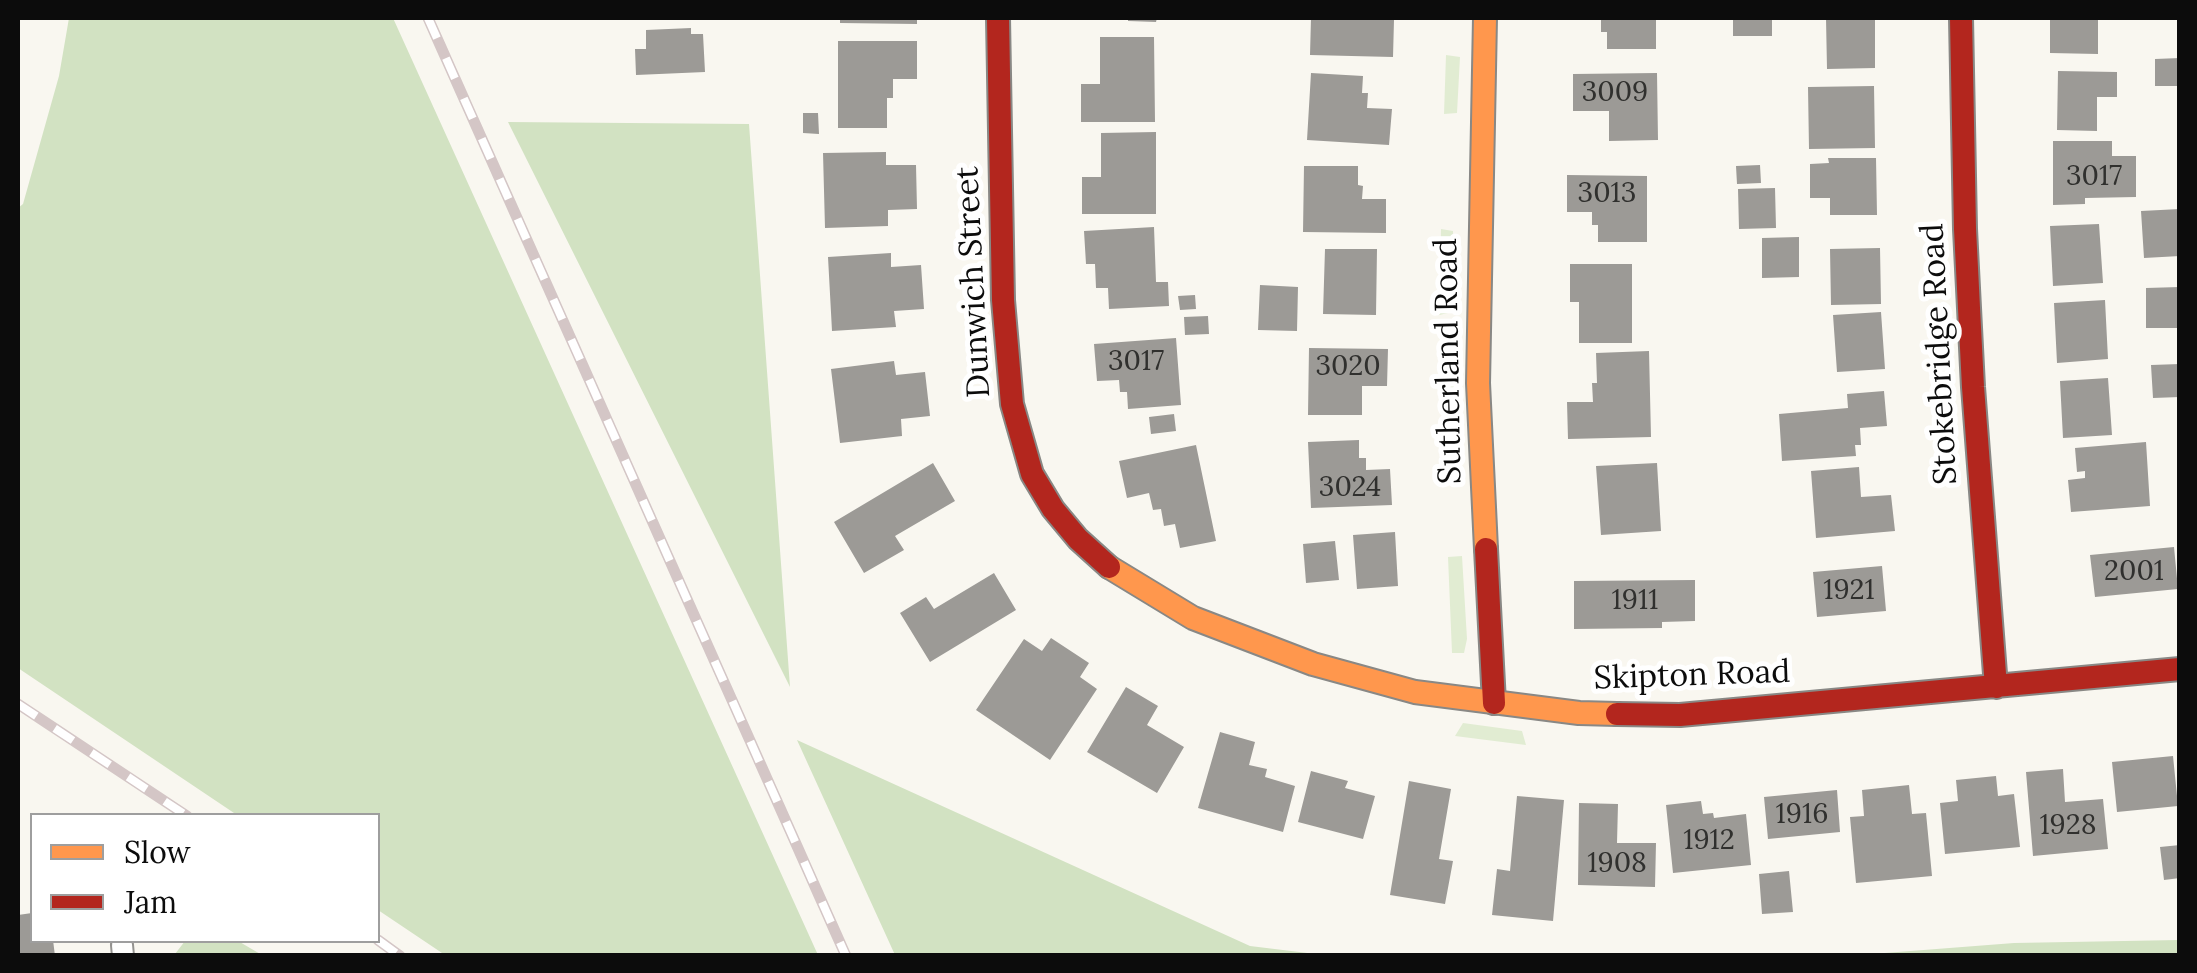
<!DOCTYPE html>
<html>
<head>
<meta charset="utf-8">
<style>
  body { margin:0 }
  #map { position:relative; width:2197px; height:973px; overflow:hidden; background:#f9f7f0; font-family:Lora,serif }
  canvas { display:block }
  .frame { position:absolute; inset:0; border:20px solid #0c0c0c; pointer-events:none }
  .legend { position:absolute; left:30px; top:813px; width:350px; height:130px; box-sizing:border-box; background:#fff; border:2px solid #9e9e9e; margin:0; padding:12px 18px; list-style:none; font-size:30px; color:#0c0c0c }
  .legend li { display:flex; align-items:center; gap:20px; height:50px }
  .legend b { width:50px; border:2px solid #9e9e9e }
</style>
</head>
<body>
<div id="map">
<canvas width="2197" height="973"></canvas>
<div class="frame"></div>
<ul class="legend">
<li><b style="height:12px;background:#ff974d"></b>Slow</li>
<li><b style="height:12px;background:#b3261e"></b>Jam</li>
</ul>
</div>
<script>
const context = document.querySelector('canvas').getContext('2d');
context.lineJoin = 'round';
function fillPath(path, color) {
  context.fillStyle = color;
  context.fill(path, 'evenodd');
}
function shape(rows) {
  const path = new Path2D();
  for (const r of rows) {
    path.moveTo(r[0], r[1]);
    for (let i = 2; i < r.length; i += 2) path.lineTo(r[i], r[i + 1]);
  }
  return path;
}
function trace(path, color, width, dash) {
  context.strokeStyle = color;
  context.lineWidth = width;
  context.lineCap = dash ? 'butt' : 'round';
  context.setLineDash(dash || []);
  context.stroke(path);
}
function label(font, color, halo, rows, align = 'center') {
  context.font = font + ' Lora,serif';
  context.lineWidth = 10;
  context.setLineDash([]);
  context.textBaseline = 'middle';
  context.strokeStyle = halo;
  context.fillStyle = color;
  for (const [text, x, y, turn = 0] of rows) {
    context.save();
    context.translate(x, y);
    context.rotate((+turn || 0) * Math.PI / 180);
    context.textAlign = isNaN(turn) ? turn : align;
    if (halo) context.strokeText(text, 0, 0);
    context.fillText(text, 0, 0);
    context.restore();
  }
}
fillPath(shape([
  [1446,55,1460,57,1457,113,1444,114],
  [1441,229,1453,231,1453,312,1439,315],
  [1441,380,1454,382,1457,472,1445,475],
  [1462,556,1467,639,1464,653,1452,653,1448,557],
  [1463,723,1522,731,1526,745,1455,736]
]), '#e1ecd2');
fillPath(shape([
  [69,18,393,18,818,955,445,955,378,910,378,816,237,815,18,668,18,208,23,204,59,76],
  [508,122,749,124,790,687],
  [797,740,1250,946,1324,955,895,955],
  [2179,940,2179,956,1859,955,2014,943],
  [238,941,262,955,175,954,185,941]
]), '#d2e2c2');
fillPath(shape([
  [840,18,917,18,917,24,840,23],
  [1128,18,1157,18,1156,22,1128,21],
  [1311,18,1394,20,1393,57,1310,55],
  [1601,18,1656,18,1656,49,1607,49,1607,32,1601,32],
  [1733,18,1772,18,1772,36,1733,36],
  [1826,18,1875,18,1875,68,1827,69],
  [2050,18,2098,18,2098,54,2050,53],
  [691,28,691,34,703,34,705,72,636,75,635,49,646,49,646,30],
  [1100,37,1154,37,1155,122,1081,122,1081,84,1100,84],
  [838,41,917,41,917,79,893,79,893,98,887,98,887,128,838,128],
  [2180,58,2180,86,2155,86,2155,59],
  [2058,71,2117,72,2117,97,2097,97,2097,131,2057,130],
  [1311,73,1363,76,1362,93,1368,93,1367,108,1392,109,1389,145,1307,140],
  [1657,73,1658,140,1609,141,1609,111,1573,111,1573,74],
  [1874,86,1875,148,1809,149,1808,87],
  [803,113,818,113,819,134,803,133],
  [1156,132,1156,214,1082,214,1082,177,1101,177,1101,133],
  [2053,141,2112,141,2112,156,2136,156,2136,197,2085,198,2085,204,2053,205],
  [886,152,886,165,916,165,917,209,888,210,888,226,825,228,823,153],
  [1828,158,1876,158,1877,215,1830,215,1830,198,1810,198,1810,164,1829,163],
  [1760,165,1761,183,1737,184,1736,166],
  [1304,166,1358,166,1358,185,1363,186,1362,199,1386,199,1386,233,1303,232],
  [1567,175,1647,176,1647,242,1598,242,1598,225,1592,225,1592,212,1567,212],
  [1775,188,1776,228,1739,229,1738,189],
  [2180,209,2180,256,2144,258,2141,211],
  [2099,224,2103,283,2053,286,2050,226],
  [1154,227,1156,282,1168,282,1169,306,1109,309,1108,288,1096,288,1095,264,1086,264,1084,231],
  [1799,237,1799,277,1762,278,1762,238],
  [1880,248,1881,304,1831,305,1830,249],
  [1325,249,1377,249,1376,315,1323,314],
  [891,253,891,267,921,265,924,309,894,311,896,327,832,331,828,257],
  [1570,264,1632,264,1632,343,1579,343,1579,302,1570,302],
  [1260,285,1298,287,1297,331,1258,330],
  [2180,287,2180,328,2146,328,2146,288],
  [1195,295,1196,309,1180,310,1178,296],
  [2105,300,2108,359,2057,363,2054,303],
  [1881,312,1885,369,1837,372,1833,315],
  [1208,316,1209,334,1185,335,1184,317],
  [1176,338,1181,405,1128,409,1127,392,1120,392,1119,380,1097,381,1094,344],
  [1309,348,1388,349,1387,386,1362,386,1362,415,1308,415],
  [1649,351,1651,437,1568,439,1567,402,1593,402,1592,383,1597,383,1596,353],
  [894,361,896,375,925,372,930,416,901,419,902,436,840,443,831,369],
  [2180,364,2180,397,2153,398,2151,365],
  [2108,378,2112,435,2063,438,2060,381],
  [1884,391,1887,426,1860,428,1861,445,1855,445,1856,456,1782,461,1779,414,1848,408,1847,394],
  [1174,414,1176,431,1151,434,1149,417],
  [1359,440,1359,458,1366,458,1366,470,1390,469,1392,505,1311,508,1308,442],
  [2146,442,2150,506,2071,512,2068,480,2085,478,2085,471,2077,472,2075,448],
  [1196,445,1216,541,1180,548,1175,524,1164,526,1161,509,1153,510,1149,493,1127,498,1119,461],
  [933,463,955,501,895,536,904,550,864,573,834,522],
  [1657,463,1661,531,1601,535,1596,466],
  [1859,467,1861,497,1891,495,1895,531,1816,538,1811,471],
  [1395,532,1398,586,1357,589,1353,535],
  [1335,541,1339,580,1306,583,1303,544],
  [2174,547,2178,589,2095,597,2090,555],
  [1882,566,1886,611,1817,617,1813,572],
  [994,573,1016,610,930,662,900,613,926,597,934,609],
  [1695,580,1695,621,1662,622,1662,628,1574,629,1574,581],
  [1051,638,1089,663,1080,677,1097,689,1050,760,976,710,1024,639,1042,651],
  [1126,687,1158,706,1147,725,1184,747,1157,793,1087,752],
  [1220,732,1255,742,1249,765,1267,769,1265,777,1295,786,1283,832,1198,808],
  [2173,756,2178,806,2117,812,2112,762],
  [2063,769,2065,802,2103,799,2108,849,2033,856,2026,772],
  [1311,771,1348,781,1345,788,1375,796,1363,839,1298,822],
  [1996,776,1998,796,2014,794,2020,847,1945,854,1940,803,1958,801,1956,780],
  [1409,781,1451,789,1439,859,1453,861,1445,904,1390,895],
  [1909,785,1912,814,1926,813,1932,876,1856,883,1850,817,1864,816,1862,790],
  [1837,790,1840,832,1768,839,1764,797],
  [1517,796,1564,800,1553,921,1492,915,1497,869,1510,871],
  [1701,801,1703,814,1713,813,1714,818,1746,814,1751,865,1673,873,1666,805],
  [1579,803,1618,804,1617,843,1656,843,1655,887,1578,885],
  [2180,845,2180,878,2164,880,2160,847],
  [1789,871,1793,912,1762,914,1759,874],
  [32,913,32,940,53,940,55,956,18,956,18,915]
]), '#9c9a96');
const lane = shape([
  [122,945,123,956]
]);
const slow = shape([
  [1485,18,1478,383,1486,549],
  [1109,567,1193,618,1313,664,1415,692,1579,713,1617,714]
]);
const jam = shape([
  [998,18,1003,300,1012,404,1032,474,1053,509,1078,539,1109,567],
  [1961,18,1965,229,1973,387,1996,687],
  [1486,549,1494,703],
  [1617,714,1680,715,2180,669]
]);
trace(lane, '#93928f', 24);
trace(slow, '#898885', 26);
trace(jam, '#898885', 26);
trace(lane, '#fefefd', 20);
trace(slow, '#ff974d', 22);
trace(jam, '#b3261e', 22);
const rail = shape([
  [428,18,846,956],
  [18,704,187,816],
  [378,940,400,956]
]);
trace(rail, '#d4c6c6', 11);
trace(rail, '#fff', 8, [22]);
label('28px', '#30302e', null, [
  ["3009",1615,93],
  ["3017",2094,177],
  ["3013",1607,194],
  ["3017",1136,362],
  ["3020",1348,367],
  ["3024",1350,488],
  ["2001",2134,572],
  ["1921",1849,591],
  ["1911",1635,601],
  ["1916",1802,815],
  ["1928",2068,826],
  ["1912",1709,841],
  ["1908",1617,864]
]);
label('32px', '#0c0c0c', '#fff', [
  ["Dunwich Street",974,282,-93],
  ["Stokebridge Road",1940,354,-93],
  ["Sutherland Road",1449,361,-91],
  ["Skipton Road",1692,676,-2]
]);
</script>
</body>
</html>
